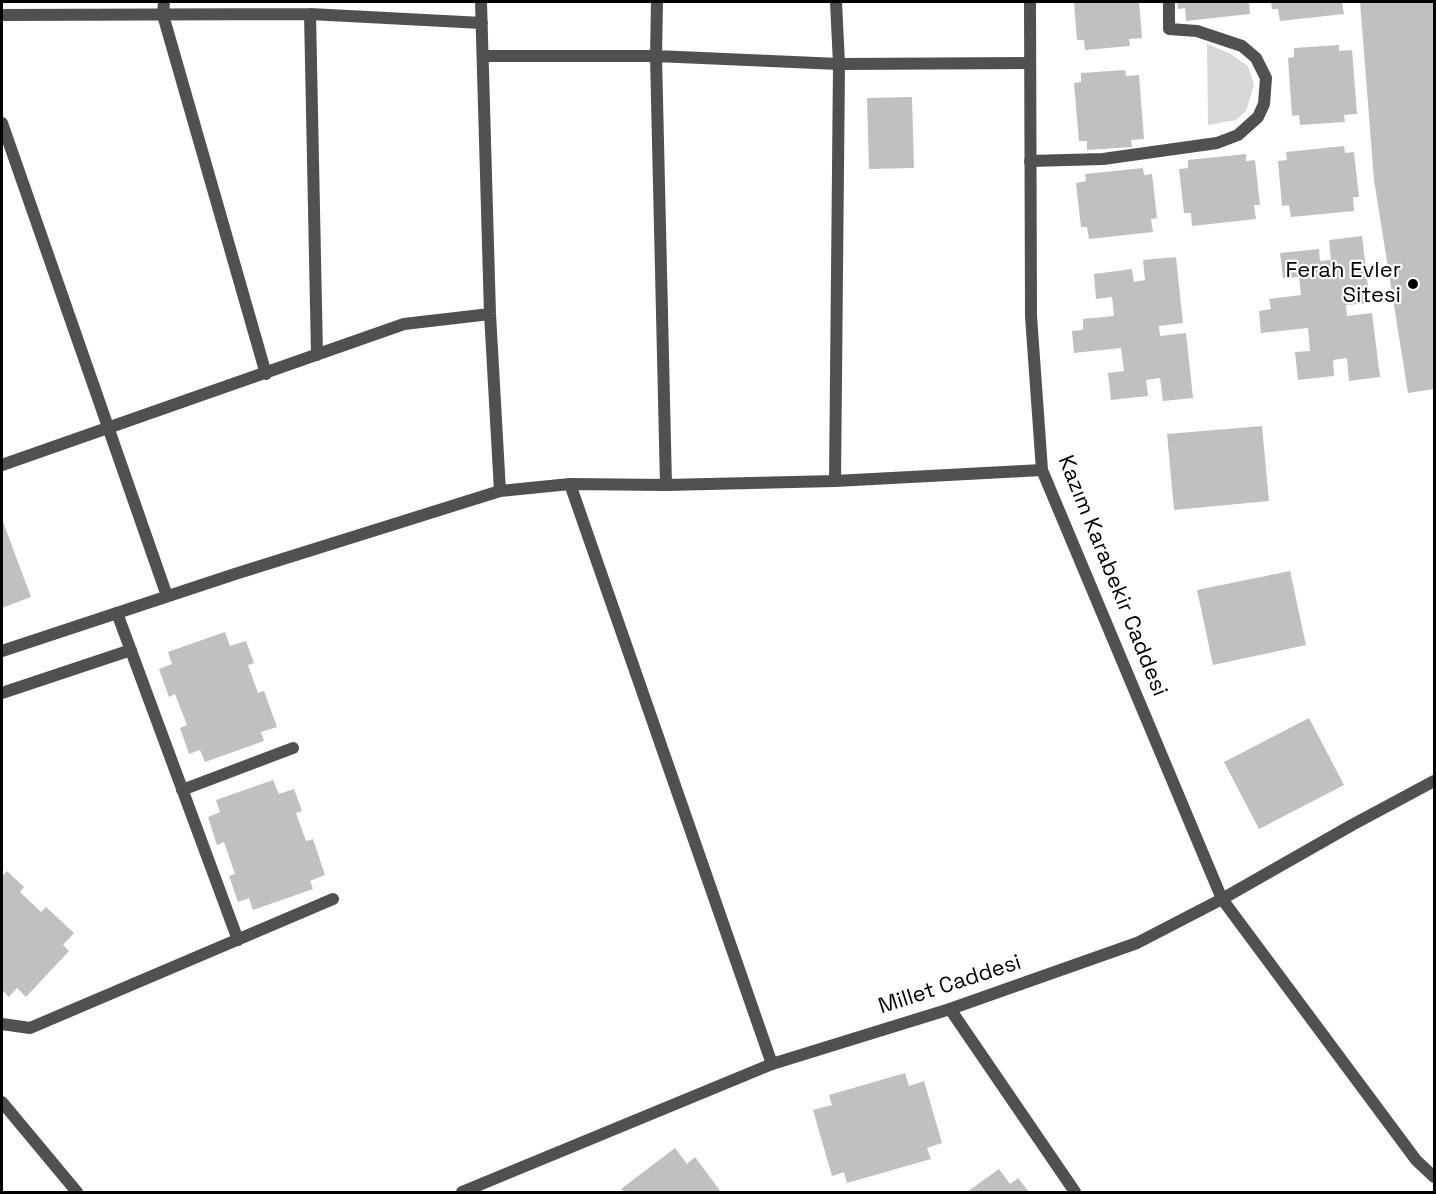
<!DOCTYPE html>
<html>
<head>
<meta charset="utf-8">
<style>
  body { margin:0 }
  #map { position:relative; width:1436px; height:1194px; overflow:hidden; background:#fff; font-family:"Space Grotesk",sans-serif }
  canvas { display:block }
  .frame { position:absolute; inset:0; border:3px solid #000; pointer-events:none }
</style>
</head>
<body>
<div id="map">
<canvas width="1436" height="1194"></canvas>
<div class="frame"></div>
</div>
<script>
const context = document.querySelector('canvas').getContext('2d');
context.lineJoin = 'round';
function fillPath(path, color) {
  context.fillStyle = color;
  context.fill(path, 'evenodd');
}
function shape(rows) {
  const path = new Path2D();
  for (const r of rows) {
    path.moveTo(r[0], r[1]);
    for (let i = 2; i < r.length; i += 2) path.lineTo(r[i], r[i + 1]);
  }
  return path;
}
function trace(path, color, width, dash) {
  context.strokeStyle = color;
  context.lineWidth = width;
  context.lineCap = dash ? 'butt' : 'round';
  context.setLineDash(dash || []);
  context.stroke(path);
}
function label(font, color, halo, rows, align = 'center') {
  context.font = font + ' "Space Grotesk",sans-serif';
  context.lineWidth = 4.5;
  context.setLineDash([]);
  context.textBaseline = 'middle';
  context.strokeStyle = halo;
  context.fillStyle = color;
  for (const [text, x, y, turn = 0] of rows) {
    context.save();
    context.translate(x, y);
    context.rotate((+turn || 0) * Math.PI / 180);
    context.textAlign = isNaN(turn) ? turn : align;
    if (halo) context.strokeText(text, 0, 0);
    context.fillText(text, 0, 0);
    context.restore();
  }
}
fillPath(shape([
  [1207,44,1229,53,1248,66,1254,85,1246,111,1236,120,1208,125]
]), '#d7d7d7');
fillPath(shape([
  [1074,2,1139,2,1142,38,1129,39,1130,46,1085,50,1084,40,1077,40],
  [1177,2,1249,2,1250,14,1186,21,1185,8,1178,9],
  [1271,2,1342,2,1344,14,1280,21,1278,9,1272,9],
  [1360,2,1434,2,1434,389,1408,393,1374,180],
  [1339,45,1339,51,1352,50,1357,114,1344,115,1345,122,1300,125,1299,115,1292,116,1288,58,1294,57,1294,48],
  [1125,70,1126,76,1139,75,1144,139,1131,140,1132,147,1087,150,1087,141,1079,141,1074,83,1081,82,1081,73],
  [912,97,914,168,869,169,867,98],
  [1344,146,1345,153,1354,152,1359,197,1353,197,1354,211,1291,217,1289,205,1282,206,1278,161,1287,160,1286,152],
  [1246,154,1246,161,1255,160,1260,205,1254,205,1256,219,1192,226,1191,213,1184,213,1179,169,1188,168,1188,160],
  [1143,168,1144,175,1152,174,1157,218,1151,219,1153,232,1089,239,1087,227,1081,227,1076,183,1086,181,1085,174],
  [1362,236,1370,303,1346,305,1347,316,1372,313,1380,377,1349,381,1347,358,1333,360,1334,376,1298,380,1295,352,1310,351,1308,328,1261,333,1259,311,1271,309,1269,299,1301,295,1299,277,1283,278,1280,253,1319,249,1320,261,1331,260,1329,240],
  [1176,257,1183,323,1159,326,1160,336,1186,333,1193,398,1163,401,1160,378,1146,380,1148,396,1111,400,1108,373,1124,371,1121,348,1074,353,1072,331,1083,330,1083,319,1114,316,1112,297,1096,299,1094,274,1132,269,1134,282,1145,280,1143,260],
  [1262,426,1269,501,1174,510,1167,434],
  [2,519,31,597,2,608],
  [1290,571,1306,645,1213,665,1197,590],
  [225,632,230,646,246,641,254,663,248,665,258,693,264,691,277,727,261,732,264,741,205,762,200,750,189,754,180,728,187,725,175,694,169,697,159,669,172,664,168,652],
  [1309,718,1344,785,1259,829,1224,762],
  [273,780,279,794,294,789,302,811,296,813,306,841,313,839,325,875,310,881,313,889,253,910,249,898,238,902,229,876,235,874,224,842,217,845,208,817,220,812,216,800],
  [7,871,24,887,20,892,41,912,46,907,74,933,63,945,69,951,26,997,17,988,9,997,2,990,2,876],
  [905,1073,909,1086,924,1081,942,1143,927,1148,931,1159,847,1183,844,1172,832,1176,813,1110,832,1105,829,1095],
  [675,1148,687,1164,695,1157,721,1192,624,1192,621,1189],
  [999,1169,1010,1184,1018,1178,1029,1192,967,1192]
]), '#c0c0c0');
trace(shape([
  [1030,161,1103,159,1217,143,1238,135,1258,117,1264,104,1266,78,1256,58,1242,46,1197,31,1169,29,1169,2],
  [117,613,238,940],
  [2,693,131,650],
  [182,790,293,748],
  [2,1024,30,1028,333,899]
]), '#505050', 12);
trace(shape([
  [164,2,163,15,266,374],
  [481,2,490,314,500,491],
  [657,2,656,56,666,485],
  [2,15,310,14],
  [484,56,656,56,839,64,1030,63],
  [2,123,167,596],
  [317,355,310,14,482,23],
  [2,465,404,324,490,314],
  [835,481,839,64,836,2],
  [570,484,772,1064],
  [2,651,235,574,500,491,570,484,666,485,835,481,1042,470],
  [1222,899,1416,1160,1434,1177],
  [950,1009,1075,1192]
]), '#505050', 12);
trace(shape([
  [1030,2,1031,316,1042,470,1222,899],
  [2,1102,77,1192],
  [462,1192,772,1064,950,1009,1137,943,1222,899,1352,825,1434,781]
]), '#505050', 12);
for (const [x, y, r, color] of [
  [1413,284,6,"#000"]
]) {
  const dot = new Path2D();
  dot.arc(x, y, r, 0, 2 * Math.PI);
  context.fillStyle = color;
  context.fill(dot);
  trace(dot, '#fff', 2);
}
label('22px', '#000', '#fff', [
  ["Ferah Evler",1401,271],
  ["Sitesi",1401,296]
], 'right');
label('22px', '#000', '#fff', [
  ["Kazım Karabekir Caddesi",1112,576,68],
  ["Millet Caddesi",950,985,-18]
]);
</script>
</body>
</html>
